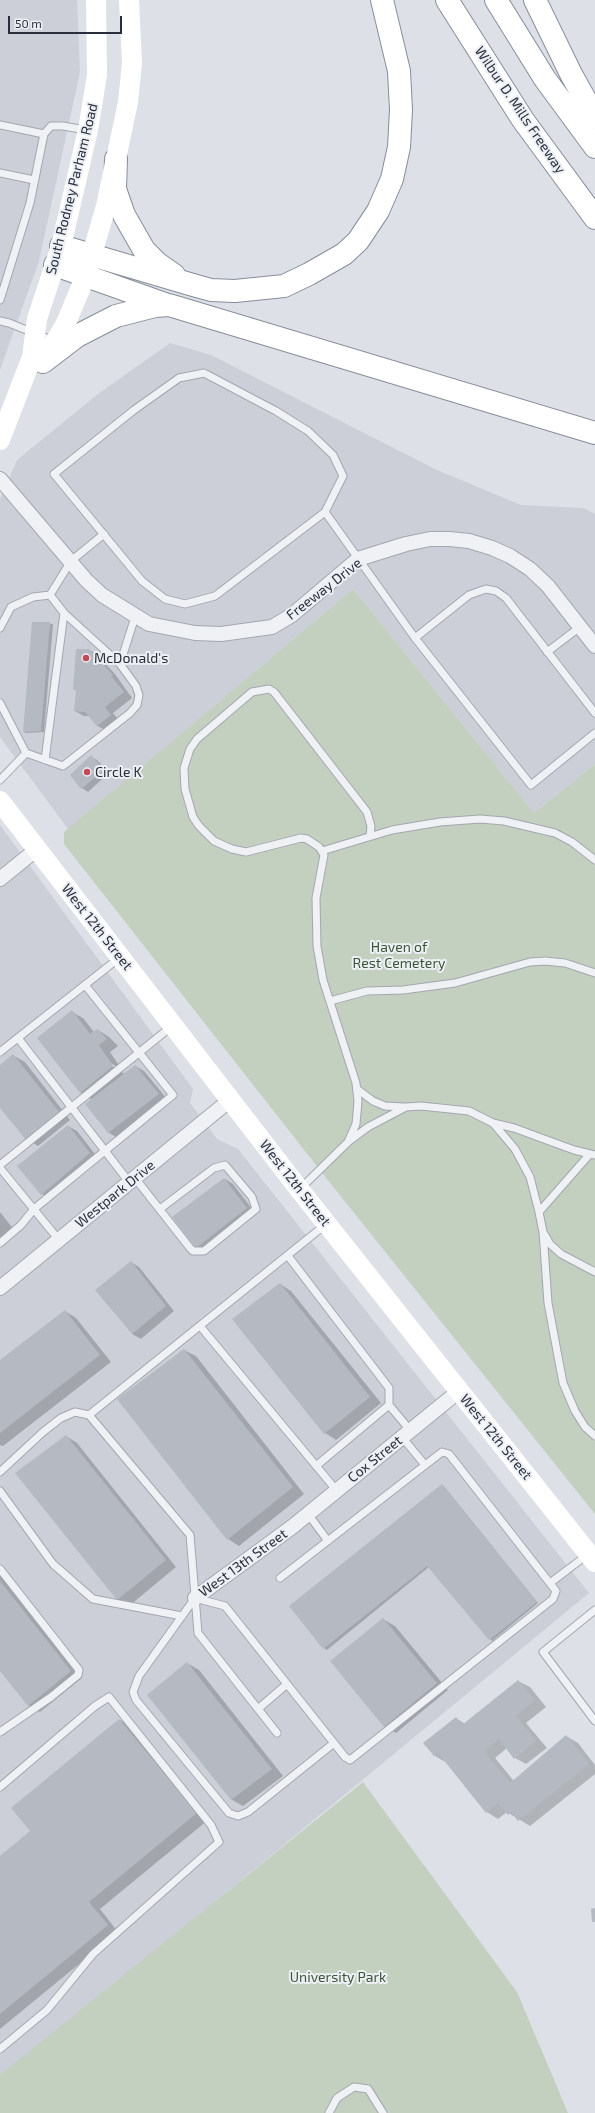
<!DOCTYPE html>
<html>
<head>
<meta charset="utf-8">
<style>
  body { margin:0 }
  #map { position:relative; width:595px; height:2113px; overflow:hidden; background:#dde0e6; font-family:"Exo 2",sans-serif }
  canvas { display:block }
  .scale { position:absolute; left:8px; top:16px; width:114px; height:18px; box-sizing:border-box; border:2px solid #282e3b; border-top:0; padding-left:5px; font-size:12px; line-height:14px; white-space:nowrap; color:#282e3b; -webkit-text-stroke:3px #eceff4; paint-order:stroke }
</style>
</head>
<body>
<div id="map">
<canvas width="595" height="2113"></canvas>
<div class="scale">50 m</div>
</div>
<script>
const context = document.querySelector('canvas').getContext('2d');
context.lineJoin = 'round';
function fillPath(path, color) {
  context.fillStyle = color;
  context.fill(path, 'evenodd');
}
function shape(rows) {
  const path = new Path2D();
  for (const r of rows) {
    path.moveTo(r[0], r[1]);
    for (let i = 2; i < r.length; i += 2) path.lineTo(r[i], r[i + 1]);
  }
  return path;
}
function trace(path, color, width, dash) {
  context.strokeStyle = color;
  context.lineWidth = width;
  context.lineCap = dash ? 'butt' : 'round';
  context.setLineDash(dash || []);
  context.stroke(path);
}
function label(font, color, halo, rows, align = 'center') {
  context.font = font + ' "Exo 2",sans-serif';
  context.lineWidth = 4;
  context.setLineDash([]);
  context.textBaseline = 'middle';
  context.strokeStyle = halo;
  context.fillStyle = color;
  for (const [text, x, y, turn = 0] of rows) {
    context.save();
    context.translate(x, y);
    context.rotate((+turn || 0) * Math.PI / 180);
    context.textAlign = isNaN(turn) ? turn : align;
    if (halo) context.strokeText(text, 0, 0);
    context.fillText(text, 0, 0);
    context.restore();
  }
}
fillPath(shape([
  [0,0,77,0,80,72,39,261,0,370],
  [170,343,211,355,437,470,521,505,584,508,595,514,595,764,534,813,353,589,68,829,0,737,0,499,17,460,98,394],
  [0,825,193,1089,190,1103,217,1139,238,1149,589,1593,0,2079]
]), '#cccfd7');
fillPath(shape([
  [353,589,534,813,595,764,595,1514,327,1179,64,844,64,832],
  [363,1782,517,1992,568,2113,0,2113,0,2075]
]), '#c3cfbf');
fillPath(shape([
  [33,623,53,624,44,732,26,733,24,732],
  [89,650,95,653,115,674,132,698,113,713,119,720,105,730,96,725,90,716,84,716,75,711,77,691,74,689],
  [91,757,97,760,109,773,88,792,82,788,71,775],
  [72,1012,83,1018,94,1032,98,1030,109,1037,118,1046,110,1052,122,1070,109,1062,108,1064,125,1074,135,1066,144,1071,167,1099,118,1138,109,1133,86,1104,93,1100,80,1092],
  [14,1056,25,1062,70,1120,38,1146,26,1139,0,1106,0,1066],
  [68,1126,77,1131,98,1158,51,1199,42,1194],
  [225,1179,233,1184,255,1213,205,1252,196,1247],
  [0,1212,15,1231,0,1244],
  [131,1262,139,1267,174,1311,141,1339,132,1334],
  [280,1284,291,1291,381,1403,336,1440,325,1433],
  [65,1311,76,1318,111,1362,3,1446,0,1445,0,1362],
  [184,1350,196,1356,304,1494,239,1546,228,1539],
  [66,1436,77,1443,176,1567,129,1606,117,1599],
  [443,1485,538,1603,492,1641,429,1567,327,1650,324,1648,290,1606],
  [0,1574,82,1678,40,1712,28,1705,0,1670],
  [383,1619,395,1626,448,1690,396,1733,384,1726],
  [187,1663,199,1670,283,1776,243,1806,232,1800],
  [518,1681,530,1687,546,1707,526,1723,547,1748,526,1764,515,1758,507,1748,495,1758,514,1781,566,1736,578,1743,595,1765,595,1774,530,1826,507,1812,498,1819,487,1812,447,1763,435,1756,425,1743,456,1718,465,1724],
  [120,1720,131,1727,208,1820,100,1909,118,1932,0,2029,0,1857,32,1831]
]), '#0003');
fillPath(shape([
  [32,622,50,622,41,731,23,732],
  [76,649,89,649,113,675,111,676,124,692,105,707,111,715,97,726,85,712,74,711,76,690,73,690],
  [91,755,104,770,81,789,70,775],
  [72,1010,90,1034,97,1029,107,1039,99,1045,113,1066,80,1093,37,1038],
  [13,1054,60,1113,26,1140,0,1108,0,1065],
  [135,1065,159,1094,108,1133,85,1104],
  [68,1125,90,1153,41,1195,17,1166],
  [224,1178,247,1208,196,1248,172,1217],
  [131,1261,166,1306,132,1334,95,1290],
  [280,1283,370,1397,324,1434,232,1319],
  [65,1310,100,1355,0,1433,0,1360],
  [184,1349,293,1487,227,1540,117,1399],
  [66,1435,166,1560,117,1600,15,1473],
  [442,1484,537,1602,489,1640,427,1566,323,1649,289,1606],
  [0,1581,71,1671,28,1706,0,1671],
  [383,1618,437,1683,384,1727,330,1661],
  [187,1662,272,1769,231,1800,147,1695],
  [518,1680,535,1700,516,1716,536,1741,514,1759,499,1739,484,1751,510,1783,566,1735,589,1764,518,1821,511,1812,508,1815,498,1803,486,1813,438,1753,434,1756,423,1743,456,1717,462,1725],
  [119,1719,197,1813,89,1902,108,1925,0,2014,0,1856,30,1831,11,1808],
  [595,1908,595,1922,592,1922,591,1909]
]), '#b5bac2');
const service = shape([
  [0,125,44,134],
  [0,173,34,180],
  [0,300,30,203,44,134,51,126,63,126,86,130],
  [0,321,9,323,54,341],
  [325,512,215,596,185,604,165,599,142,581,54,474,134,410,179,378,204,373,276,411,308,431,333,455,343,476,325,512,415,638,531,785,595,733],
  [0,628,11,607,33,597,50,595,71,561,104,534],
  [415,638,469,595,486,589,496,591,506,598,595,713],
  [547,652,580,627],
  [120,664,135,617],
  [0,703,26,753,0,780],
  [26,753,63,766,130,713,137,705,139,695,136,686,120,664,64,613,50,595],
  [45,760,64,613],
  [322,851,392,830,440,822,480,819,504,821,555,833,572,842,595,860],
  [330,1001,367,991,403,990,455,983,530,962,545,961,565,963,595,973],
  [18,1038,129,1182],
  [0,1052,119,958],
  [357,1089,373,1101,385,1106,404,1107],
  [493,1123,515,1149,530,1177,539,1212],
  [348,1142,356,1124,358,1101,356,1083,323,980,317,946,316,898,324,855,319,847,307,839,301,838,246,852,232,849,214,841,199,826,193,817,185,789,184,768,190,749,197,739,252,692,269,689,274,692,367,812,371,826,370,836],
  [0,1165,172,1026],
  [0,1168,59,1240],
  [135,1178,190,1248,193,1251,204,1251,256,1209,252,1197,225,1165,214,1168,160,1209],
  [301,1188,348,1142,368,1127,406,1107,421,1106,469,1111,493,1123,514,1128,574,1150,595,1155],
  [543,1232,539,1212,589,1155],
  [0,1243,21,1225,34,1209,173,1095,85,985],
  [288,1256,389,1388,389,1405,410,1430],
  [595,1272,561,1254,550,1244,543,1232,548,1303,563,1383,575,1411,585,1427,595,1436],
  [200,1326,337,1491],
  [402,1437,425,1465],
  [316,1466,389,1405],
  [0,1472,43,1432,61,1418,75,1412,89,1415],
  [0,1491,53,1564,93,1599,182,1616],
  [308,1514,328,1541],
  [0,1569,79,1670,78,1675,51,1697,0,1732],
  [550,1583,587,1555],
  [195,1598,225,1606,345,1757,350,1760,553,1599,556,1591,449,1454,442,1452,280,1578],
  [195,1598,139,1676,133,1692,136,1700,229,1813,238,1816,248,1812,334,1743],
  [595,1610,543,1652,595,1721],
  [258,1709,287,1684],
  [277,1733,198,1633,190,1535,89,1415,325,1225],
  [0,1787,95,1706,109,1697,211,1825,219,1842,93,1954,47,2010,0,2049],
  [329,2113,337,2098,354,2087,368,2089,383,2113]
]);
const minor = shape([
  [0,479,86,580,102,595,149,624,195,633,221,634,272,627,292,615,358,559,406,544,430,539,449,539,469,541,492,548,510,556,530,569,548,586,595,646],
  [0,879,37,849],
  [0,1288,230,1100],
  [195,1598,292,1527,459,1391]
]);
const motorway = shape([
  [447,0,523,120,595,218],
  [496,0,545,79,595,147],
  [535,0,571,74,595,117],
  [116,159,115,189,124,215,144,250,157,263,174,275],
  [61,246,193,285,211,290,235,291,284,286,309,274,344,254,358,241,378,211,392,179,399,147,401,110,399,71,382,0],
  [55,265,165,304],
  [43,362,77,336,116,316,155,306,169,305,595,433]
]);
trace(service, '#a3a7af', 9);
trace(minor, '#a3a7af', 16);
trace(motorway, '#868e9b', 24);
trace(service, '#f0f1f5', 7);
trace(minor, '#f0f1f5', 14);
trace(shape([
  [46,358,66,323,86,275,106,206,128,102,132,63,129,0],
  [0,440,32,357,37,319,61,246,88,130,97,75,96,0],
  [0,801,299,1189,595,1562]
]), '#fff', 20);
trace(motorway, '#fff', 22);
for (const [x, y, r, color] of [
  [86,658,4,"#c34a59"],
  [87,772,4,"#c34a59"]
]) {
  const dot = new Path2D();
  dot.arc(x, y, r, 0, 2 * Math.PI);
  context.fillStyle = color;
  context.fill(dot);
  trace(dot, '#eceff4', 1.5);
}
label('14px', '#282e3b', '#eceff4', [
  ["Wilbur D. Mills Freeway",520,110,56],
  ["South Rodney Parham Road",72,189,-76],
  ["Freeway Drive",324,589,-38],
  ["West 12th Street",97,927,52],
  ["West 12th Street",295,1183,52],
  ["Westpark Drive",115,1194,-39],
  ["West 12th Street",496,1437,51],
  ["Cox Street",375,1459,-39],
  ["West 13th Street",243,1563,-36]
]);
label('14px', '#282e3b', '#eceff4', [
  ["McDonald's",94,658],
  ["Circle K",95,772]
], 'left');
label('14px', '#3b5636', '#eceff4', [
  ["Haven of",399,947],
  ["Rest Cemetery",399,963],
  ["University Park",338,1977]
]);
</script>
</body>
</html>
